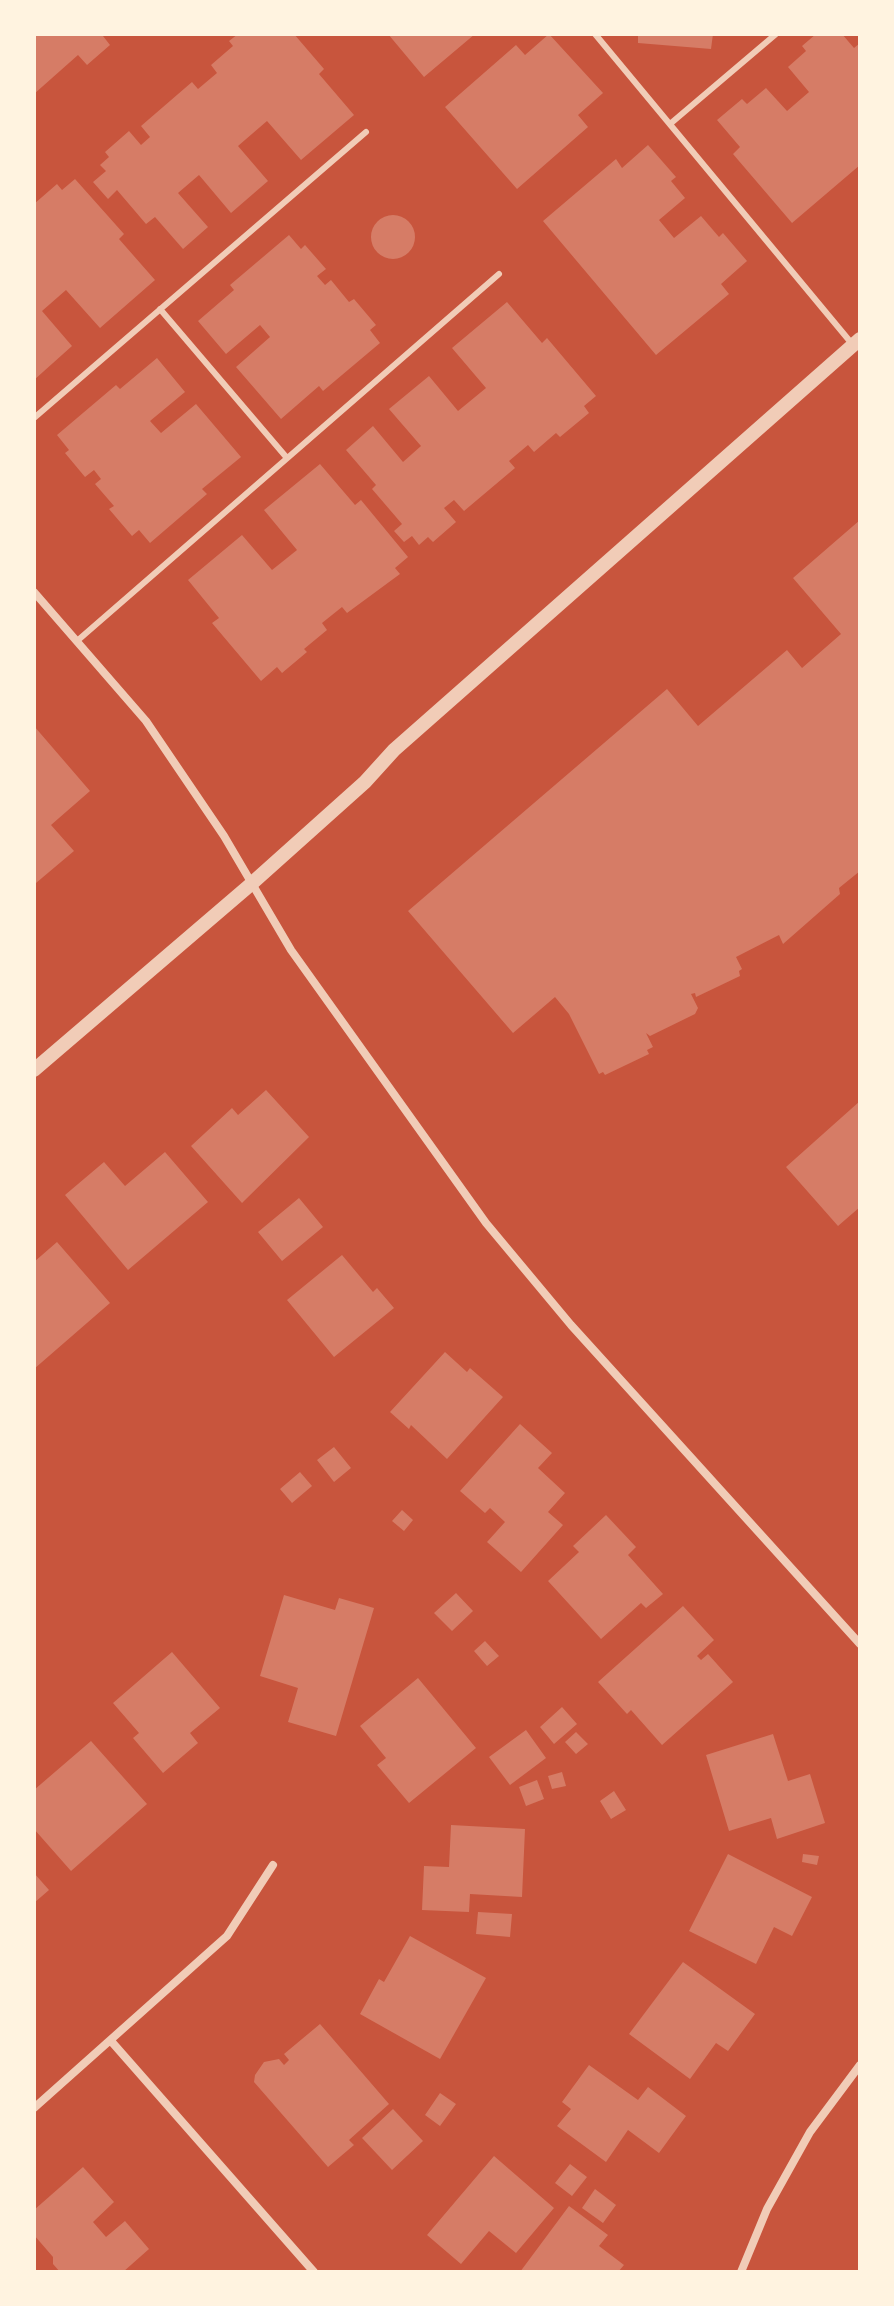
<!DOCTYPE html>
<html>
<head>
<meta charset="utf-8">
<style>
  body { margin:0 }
  #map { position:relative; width:894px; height:2306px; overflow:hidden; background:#c8553d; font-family:"Space Grotesk",sans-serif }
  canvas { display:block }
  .frame { position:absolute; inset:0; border:36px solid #fff3e0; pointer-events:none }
</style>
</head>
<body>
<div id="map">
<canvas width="894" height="2306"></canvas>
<div class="frame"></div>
</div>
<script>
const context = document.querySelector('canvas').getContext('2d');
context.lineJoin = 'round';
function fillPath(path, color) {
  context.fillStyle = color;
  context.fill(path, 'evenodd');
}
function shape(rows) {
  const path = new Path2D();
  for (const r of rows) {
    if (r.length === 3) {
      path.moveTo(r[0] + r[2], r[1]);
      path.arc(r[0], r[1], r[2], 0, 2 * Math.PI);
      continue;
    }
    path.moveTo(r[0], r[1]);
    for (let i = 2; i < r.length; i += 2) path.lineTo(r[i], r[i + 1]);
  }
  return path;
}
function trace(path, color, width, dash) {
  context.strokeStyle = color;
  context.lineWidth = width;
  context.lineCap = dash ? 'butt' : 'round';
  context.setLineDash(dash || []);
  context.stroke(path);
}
fillPath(shape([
  [34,34,105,34,103,36,110,45,87,65,78,55,34,94],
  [238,34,294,34,324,69,319,74,354,115,301,160,267,121,238,146,268,181,231,213,199,175,178,193,208,227,183,249,155,217,146,224,117,190,108,199,93,182,106,171,100,165,109,157,105,152,129,131,141,145,150,137,141,126,192,82,198,89,217,73,211,65,233,46,229,41],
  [388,34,475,34,424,77],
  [549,34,603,93,578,115,588,127,517,189,445,107,516,45,525,55],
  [638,34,713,34,711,49,638,43],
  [816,34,842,34,854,48,860,43,860,165,792,223,733,154,740,147,717,120,742,99,747,104,766,88,787,111,809,92,788,67,806,51,802,46],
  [648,145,676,177,671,181,685,198,659,220,674,238,701,216,719,237,723,233,747,261,721,284,729,294,656,355,543,221,616,159,622,168],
  [75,179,124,234,119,239,155,280,100,328,66,290,42,311,72,346,34,380,34,204,57,184,62,190],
  [393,237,22],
  [289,235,301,249,305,245,326,269,317,276,325,285,331,280,349,302,354,299,376,325,370,330,380,343,323,391,319,386,281,419,236,367,270,337,260,325,226,354,198,321,234,290,230,285],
  [507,302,542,343,547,338,596,396,584,406,589,413,560,437,556,433,534,452,528,445,509,461,515,468,464,511,454,500,444,508,456,522,433,542,428,537,419,545,412,536,404,542,394,531,402,524,372,489,376,485,346,450,373,426,403,462,421,446,389,409,429,376,458,411,486,388,452,348],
  [157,358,185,392,150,421,161,433,196,404,241,457,202,489,207,494,150,543,139,530,132,536,109,509,114,506,95,484,101,479,94,470,85,477,65,453,69,450,57,435,116,385,120,389],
  [320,464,355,505,361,500,408,557,395,568,400,574,347,613,342,607,322,623,327,630,304,649,307,652,282,673,277,667,261,681,212,623,219,618,188,580,242,535,272,570,297,550,264,510],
  [860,520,860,871,839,888,840,894,783,944,779,935,736,957,742,969,739,971,740,976,696,997,695,993,691,994,698,1008,695,1014,650,1036,646,1033,653,1047,647,1050,649,1054,605,1075,603,1072,599,1074,569,1014,555,997,513,1033,408,911,667,689,698,726,787,650,802,668,841,634,793,578],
  [34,726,90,791,51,825,74,851,36,883],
  [266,1090,309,1137,242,1203,191,1146,232,1108,238,1115],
  [860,1101,860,1207,838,1226,786,1167],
  [165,1152,208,1202,128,1270,65,1195,104,1162,125,1186],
  [299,1198,323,1227,282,1261,258,1232],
  [57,1242,110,1303,34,1369,34,1262],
  [342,1255,373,1292,377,1288,394,1308,334,1357,287,1300],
  [445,1352,467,1372,470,1368,503,1397,447,1459,411,1425,409,1429,390,1412],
  [520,1424,552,1453,538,1468,565,1493,548,1512,563,1525,521,1572,487,1542,505,1522,490,1508,485,1513,460,1491],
  [334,1447,351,1468,334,1482,317,1460],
  [300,1472,312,1486,292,1503,280,1489],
  [402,1510,413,1520,404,1531,392,1521],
  [606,1515,636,1547,628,1555,663,1594,646,1608,641,1603,601,1639,548,1581,579,1552,573,1546],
  [456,1593,473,1611,452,1631,434,1613],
  [284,1595,335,1610,339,1598,374,1608,336,1736,288,1722,298,1688,260,1676],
  [683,1606,714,1640,697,1656,701,1660,708,1654,733,1682,662,1745,631,1710,627,1714,598,1682],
  [485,1641,499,1656,487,1666,474,1651],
  [172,1652,220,1708,190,1733,198,1743,163,1773,133,1738,139,1733,113,1703],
  [418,1678,476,1748,409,1803,377,1765,386,1758,360,1726],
  [562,1707,577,1724,554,1744,540,1727],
  [526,1730,546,1758,510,1785,489,1757],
  [576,1732,588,1744,576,1754,565,1742],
  [773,1734,788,1781,810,1774,825,1823,777,1839,771,1818,729,1831,706,1755],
  [91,1741,147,1804,71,1871,34,1829,34,1790],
  [562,1772,566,1786,552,1789,548,1776],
  [537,1780,544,1799,526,1806,519,1787],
  [614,1791,626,1810,611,1819,600,1801],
  [451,1825,525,1829,522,1897,470,1894,469,1912,422,1910,424,1866,449,1867],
  [728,1854,812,1897,792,1936,774,1927,756,1964,689,1931],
  [803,1854,819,1856,817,1865,802,1862],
  [34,1873,49,1890,34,1903],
  [478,1912,512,1914,510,1937,476,1934],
  [410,1936,486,1978,440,2059,360,2014,379,1979,384,1982],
  [683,1962,755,2014,728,2051,716,2043,690,2079,629,2034],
  [320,2024,389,2104,349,2140,354,2145,328,2167,254,2082,255,2075,264,2062,279,2059,284,2065,289,2060,284,2054],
  [589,2065,638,2100,648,2087,686,2116,659,2153,628,2130,606,2162,557,2126,571,2109,562,2102],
  [440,2093,456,2104,440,2126,425,2115],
  [393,2109,423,2141,392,2170,362,2138],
  [494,2156,554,2208,516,2253,489,2231,461,2264,427,2235],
  [570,2164,587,2177,572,2196,555,2183],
  [83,2167,114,2202,93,2222,106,2237,125,2221,149,2249,123,2272,60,2272,53,2264,53,2257,34,2235,34,2210],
  [595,2189,616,2205,603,2223,582,2208],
  [569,2206,608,2235,599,2246,624,2265,618,2272,520,2272]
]), '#d67c66');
trace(shape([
  [595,34,853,345],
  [670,124,776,34],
  [160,309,287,458],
  [34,418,366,132],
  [77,641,499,274]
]), '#f1ccb7', 6);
trace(shape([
  [34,592,146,721,224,836,291,950,486,1223,571,1325,860,1644],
  [111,2041,314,2272],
  [34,2108,227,1936,273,1865],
  [741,2272,767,2209,810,2132,860,2065]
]), '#f1ccb7', 8);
trace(shape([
  [34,1070,250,885,365,782,394,750,860,339]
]), '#f1ccb7', 14);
</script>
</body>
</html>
